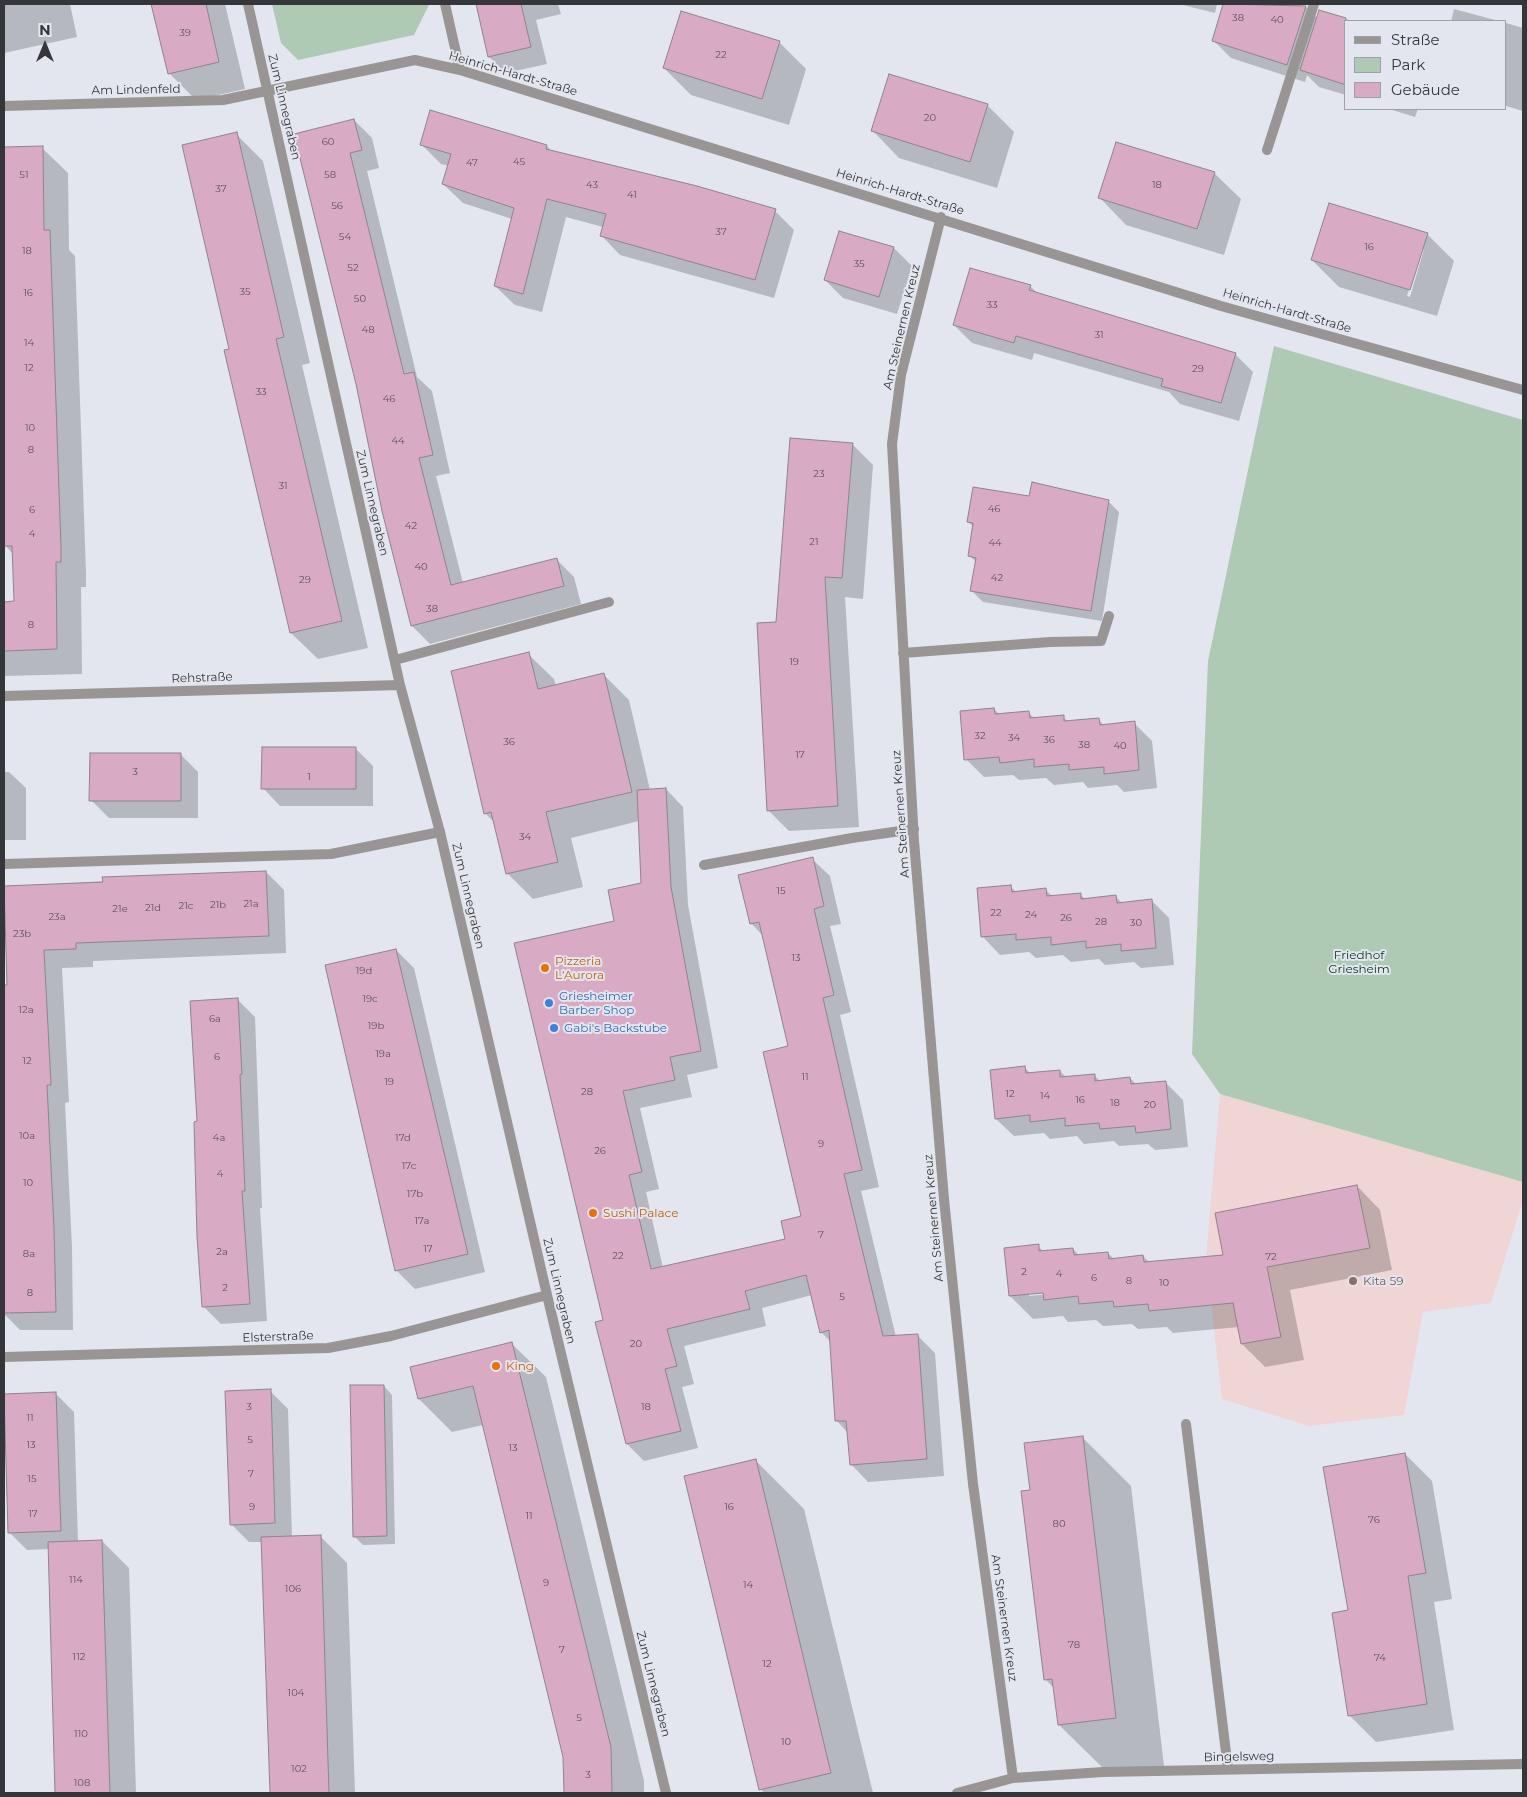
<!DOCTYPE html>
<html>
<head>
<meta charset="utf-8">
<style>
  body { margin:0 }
  #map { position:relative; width:1527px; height:1797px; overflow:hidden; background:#e3e6ee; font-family:Montserrat,sans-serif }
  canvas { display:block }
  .frame { position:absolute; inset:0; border:5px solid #353639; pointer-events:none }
  .legend { position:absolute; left:1344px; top:20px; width:162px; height:90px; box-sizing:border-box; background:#e3e6ee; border:1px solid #9da0a6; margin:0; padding:6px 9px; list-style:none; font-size:15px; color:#353639 }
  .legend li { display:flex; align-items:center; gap:10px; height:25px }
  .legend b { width:25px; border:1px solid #9da0a6 }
  .north { position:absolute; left:20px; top:20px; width:50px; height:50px; -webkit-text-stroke:4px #e3e6ee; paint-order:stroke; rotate:0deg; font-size:14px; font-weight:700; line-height:20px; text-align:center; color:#353639 }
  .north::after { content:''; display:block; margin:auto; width:18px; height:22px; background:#353639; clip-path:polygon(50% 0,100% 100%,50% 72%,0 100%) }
</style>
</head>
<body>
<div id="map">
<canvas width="1527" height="1797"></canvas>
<div class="frame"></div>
<ul class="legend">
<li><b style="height:6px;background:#999594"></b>Straße</li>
<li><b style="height:14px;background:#aecab5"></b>Park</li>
<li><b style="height:14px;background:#d9aac3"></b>Gebäude</li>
</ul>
<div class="north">N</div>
</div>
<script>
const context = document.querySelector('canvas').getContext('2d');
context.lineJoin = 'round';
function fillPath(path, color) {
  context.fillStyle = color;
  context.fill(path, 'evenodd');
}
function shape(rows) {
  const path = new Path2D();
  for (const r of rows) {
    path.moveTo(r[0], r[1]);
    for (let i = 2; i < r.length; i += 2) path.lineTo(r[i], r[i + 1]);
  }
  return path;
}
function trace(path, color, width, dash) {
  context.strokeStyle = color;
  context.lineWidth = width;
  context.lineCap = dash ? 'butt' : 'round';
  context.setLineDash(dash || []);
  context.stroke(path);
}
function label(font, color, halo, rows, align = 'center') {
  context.font = font + ' Montserrat,sans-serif';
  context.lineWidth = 4;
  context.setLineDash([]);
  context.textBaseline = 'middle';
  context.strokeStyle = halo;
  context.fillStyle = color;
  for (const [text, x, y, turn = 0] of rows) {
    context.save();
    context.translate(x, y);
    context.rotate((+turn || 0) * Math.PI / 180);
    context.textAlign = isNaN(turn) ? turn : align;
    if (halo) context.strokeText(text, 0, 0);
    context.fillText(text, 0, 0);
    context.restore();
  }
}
fillPath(shape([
  [1220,1094,1523,1182,1523,1200,1491,1303,1423,1312,1404,1415,1309,1426,1222,1399,1206,1259]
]), '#f0d5d5');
fillPath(shape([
  [272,4,428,4,429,5,414,35,298,60,281,43],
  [1274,346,1523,420,1523,1182,1220,1094,1192,1054,1208,661]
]), '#aecab5');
fillPath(shape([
  [4,4,70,4,77,37,4,53],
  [153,4,225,4,245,89,196,100,169,73],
  [477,4,558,4,561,14,536,20,547,64,506,73,489,57],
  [1179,4,1217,4,1215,13],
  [1224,4,1297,4,1306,7,1318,19,1320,11,1352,21,1346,21,1346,95,1319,87,1307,75,1305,82,1231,58,1213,40],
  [1454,9,1499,21,1451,21],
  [1506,23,1523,28,1523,111,1506,106],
  [779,42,806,69,789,125,691,95,664,68],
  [987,105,1014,132,997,188,899,158,873,131],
  [1389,109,1418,109,1415,117],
  [431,111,547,146,552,152,775,211,794,230,774,298,620,255,601,235,603,227,566,217,542,312,515,305,495,286,512,219,463,203,443,184,449,166,441,164,421,144],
  [354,120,372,138,379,168,367,171,417,377,432,391,450,473,436,476,463,583,556,559,574,577,581,604,430,644,412,626,357,384,296,135],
  [236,134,263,161,310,363,302,365,368,648,318,659,291,633,231,350],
  [4,148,42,148,68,173,69,250,75,256,86,574,86,587,81,587,82,674,4,676,4,602,15,602,13,554,5,545,4,514],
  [1214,173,1241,199,1224,255,1126,225,1100,198],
  [1427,234,1454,261,1437,316,1339,287,1312,260],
  [1422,249,1424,249,1410,297,1407,296],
  [894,248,912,266,897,314,843,298,825,280],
  [1030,286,1038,294,1235,354,1253,372,1239,421,1180,404,1169,392,1034,353,1032,360,972,343,954,325],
  [852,444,873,465,863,599,845,597,859,827,789,831,768,810,777,623],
  [1030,498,1108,501,1119,512,1102,621,983,602,972,591,976,562,970,556,974,527,968,522],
  [528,654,554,679,556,686,604,675,629,700,650,790,666,789,683,807,688,905,718,1068,687,1075,692,1097,640,1108,659,1189,646,1192,663,1268,787,1240,803,1217,789,1047,763,936,751,923,812,859,830,876,841,924,830,926,851,1012,840,1015,879,1187,861,1191,896,1337,917,1335,935,1353,944,1476,868,1482,851,1464,848,1433,837,1421,831,1342,821,1332,812,1295,762,1308,766,1326,684,1346,694,1384,682,1387,698,1448,644,1461,627,1444,596,1322,604,1320,615,922,642,884,639,821,571,838,583,887,533,899,507,873,496,824,485,813],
  [994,709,1000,715,1028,712,1035,719,1063,717,1069,722,1099,720,1105,726,1134,723,1152,741,1157,788,1124,792,1117,785,1088,788,1083,782,1054,785,1046,778,1019,780,1013,775,984,777,966,759],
  [355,748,373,766,373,806,280,806,263,788],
  [180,754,198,772,198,818,109,818,91,800],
  [4,772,9,772,26,788,26,840,4,840],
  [266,872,284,890,286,953,93,961,93,967,62,968,69,1102,65,1103,72,1247,73,1330,20,1330,4,1314,4,987,8,986,4,887],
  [1011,887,1016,892,1045,889,1053,897,1080,894,1086,900,1115,896,1122,903,1151,900,1169,918,1174,965,1141,968,1134,962,1105,965,1099,959,1071,962,1063,955,1036,958,1029,952,1000,955,983,937],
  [396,950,414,968,485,1272,415,1289,397,1271,326,966],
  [237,999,255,1017,262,1208,260,1208,267,1321,221,1324,203,1306],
  [1025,1068,1031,1074,1060,1071,1067,1078,1094,1075,1100,1081,1130,1078,1136,1084,1165,1082,1183,1100,1188,1147,1155,1150,1148,1144,1119,1146,1114,1141,1084,1144,1077,1136,1050,1139,1044,1133,1014,1136,996,1119],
  [1357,1186,1380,1210,1392,1270,1290,1290,1304,1360,1265,1367,1242,1344,1239,1327,1173,1333,1167,1327,1138,1329,1132,1324,1103,1326,1096,1320,1068,1322,1063,1316,1033,1319,1010,1296,1038,1246,1044,1252,1073,1249,1080,1256,1108,1253,1114,1259,1143,1256,1149,1262,1225,1256],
  [1050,1292,1050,1294,1029,1296,1029,1293],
  [512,1344,546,1377,644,1781,644,1793,565,1793,564,1757,483,1425,452,1432,419,1399],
  [384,1386,392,1395,395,1544,363,1545,354,1536],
  [270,1391,288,1409,292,1537,320,1536,347,1563,355,1793,271,1793,263,1542,249,1542,231,1524],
  [56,1394,74,1412,78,1542,102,1541,129,1568,136,1793,57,1793,49,1549,27,1550,9,1532],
  [1082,1437,1131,1486,1164,1766,1108,1773,1059,1725,1055,1689,1045,1679,1032,1492],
  [1405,1454,1432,1481,1452,1599,1434,1602,1454,1730,1376,1742,1349,1715,1349,1611],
  [755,1460,804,1509,873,1793,764,1793,761,1789]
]), '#0003');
const building = shape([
  [151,4,206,4,219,62,168,74,151,4],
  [476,4,521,4,531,47,488,57,476,4],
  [1223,4,1306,6,1287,65,1212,41,1223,4],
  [1319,10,1346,18,1346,85,1300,70,1319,10],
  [681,11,780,41,762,99,663,68,681,11],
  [889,74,988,104,970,162,871,131,889,74],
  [430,110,547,145,546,149,697,186,776,209,755,280,600,236,606,214,547,199,523,294,494,286,514,208,442,184,451,154,420,145,430,110],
  [354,119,362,150,350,153,404,374,414,372,433,455,419,458,451,585,557,558,564,586,411,626,382,511,356,384,294,134,354,119],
  [237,132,284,337,276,339,342,621,290,633,224,350,229,349,182,145,237,132],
  [1116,142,1215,172,1197,229,1098,198,1116,142],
  [43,146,44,230,50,230,61,548,61,562,56,562,57,649,4,651,4,602,14,601,12,546,4,546,4,147,43,146],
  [1329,203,1428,233,1410,290,1311,260,1329,203],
  [839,231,894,247,879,297,824,280,839,231],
  [970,268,1031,285,1029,290,1236,353,1221,403,1161,386,1163,379,1016,336,1014,343,953,325,970,268],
  [790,438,853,443,842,578,825,577,838,806,767,811,757,623,776,622,790,438],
  [1032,482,1109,500,1091,611,970,591,976,558,968,556,973,523,967,522,973,487,1029,496,1032,482],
  [529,652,538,689,604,673,632,792,546,812,558,862,506,874,491,812,484,814,451,671,529,652],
  [994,708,995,714,1029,711,1030,718,1064,715,1064,721,1099,718,1100,725,1135,721,1139,770,1104,774,1104,767,1069,770,1069,764,1034,767,1034,759,1000,763,999,757,964,760,960,711,994,708],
  [262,747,356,747,356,789,261,789,262,747],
  [90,753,181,753,181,801,89,801,90,753],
  [666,788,671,887,701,1051,670,1057,675,1080,623,1091,642,1172,629,1175,651,1269,785,1239,781,1221,801,1216,763,1052,788,1046,759,922,750,924,738,875,813,857,824,906,814,909,834,995,823,998,862,1170,844,1174,883,1336,918,1334,927,1459,850,1465,846,1421,835,1421,829,1330,820,1333,806,1275,745,1291,750,1309,667,1329,677,1366,665,1369,681,1431,626,1444,595,1322,603,1320,514,943,614,921,608,890,641,883,637,790,666,788],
  [266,871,269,936,76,943,76,949,44,950,51,1085,47,1085,54,1228,56,1312,4,1313,4,985,7,985,4,886,103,882,102,877,266,871],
  [1011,885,1012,892,1046,888,1047,896,1081,893,1081,899,1116,895,1117,903,1152,899,1156,948,1121,951,1121,944,1086,948,1086,941,1051,945,1051,937,1016,940,1016,934,981,937,977,888,1011,885],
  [396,949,468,1254,395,1271,325,965,396,949],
  [238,998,242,1074,240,1075,245,1191,242,1191,250,1304,202,1307,197,1237,194,1122,197,1121,190,1001,238,998],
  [1025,1066,1026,1073,1060,1070,1060,1077,1095,1074,1095,1081,1130,1077,1131,1084,1166,1081,1171,1129,1136,1133,1135,1126,1100,1129,1099,1123,1065,1126,1065,1118,1030,1122,1030,1115,995,1119,990,1070,1025,1066],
  [1357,1185,1370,1248,1267,1267,1281,1337,1241,1344,1233,1303,1149,1311,1148,1304,1114,1307,1113,1301,1079,1304,1078,1296,1044,1300,1043,1293,1009,1296,1004,1248,1039,1244,1039,1251,1073,1248,1074,1255,1108,1252,1109,1259,1143,1255,1144,1262,1223,1255,1215,1213,1357,1185],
  [512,1342,611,1747,612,1793,564,1793,563,1757,473,1386,418,1399,410,1367,512,1342],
  [350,1385,384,1385,387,1536,353,1537,350,1385],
  [271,1389,275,1523,230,1525,225,1391,271,1389],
  [56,1392,61,1531,8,1533,4,1394,56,1392],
  [1083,1436,1116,1718,1058,1725,1052,1679,1044,1680,1021,1491,1030,1490,1024,1443,1083,1436],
  [1405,1453,1426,1573,1408,1576,1427,1704,1348,1716,1332,1613,1348,1610,1323,1467,1405,1453],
  [756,1459,831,1773,759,1790,684,1476,756,1459],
  [321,1535,329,1793,270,1793,261,1537,321,1535],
  [102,1540,110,1793,55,1793,48,1542,102,1540]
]);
fillPath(building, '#d9aac3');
trace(building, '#8c8589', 1);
trace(shape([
  [1267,150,1314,4],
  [395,660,609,602],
  [4,864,331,854,440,832],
  [704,865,852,838,914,829],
  [1186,1424,1228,1769]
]), '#999594', 10);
trace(shape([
  [248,4,400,685,440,832,547,1295,666,1793],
  [445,4,460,70],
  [4,106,223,100,415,60,460,70,1221,306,1523,390],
  [941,217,901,375,892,444,914,841,944,1199,973,1484,1013,1778],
  [903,653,1050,642,1101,641,1109,616],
  [4,696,400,685],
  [4,1357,328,1348,391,1336,547,1295],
  [957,1793,1013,1778,1103,1772,1523,1764]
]), '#999594', 10);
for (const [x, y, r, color] of [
  [545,968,5,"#e8710a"],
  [549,1003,5,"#3f7fe0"],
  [554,1028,5,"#3f7fe0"],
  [593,1213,5,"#e8710a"],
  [1353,1281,5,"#8d6e63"],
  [496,1366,5,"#e8710a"]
]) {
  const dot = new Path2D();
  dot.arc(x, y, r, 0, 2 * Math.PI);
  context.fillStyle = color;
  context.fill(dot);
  trace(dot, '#e3e6ee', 2);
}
label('10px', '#5e535c', null, [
  ["38",1238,18],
  ["40",1277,20],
  ["39",185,33],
  ["22",721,55],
  ["20",930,118],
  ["60",328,142],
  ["45",519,162],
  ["47",472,163],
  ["51",24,175],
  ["58",330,175],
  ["43",592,185],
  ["18",1157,185],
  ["37",221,189],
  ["41",632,195],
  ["56",337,206],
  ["37",721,232],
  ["54",345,237],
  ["16",1369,247],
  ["18",27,251],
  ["35",859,264],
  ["52",353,268],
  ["35",245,292],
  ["16",28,293],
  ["50",360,299],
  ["33",992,305],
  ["48",368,330],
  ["31",1099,335],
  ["14",29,343],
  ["12",29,368],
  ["29",1198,369],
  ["33",261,392],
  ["46",389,399],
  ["10",30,428],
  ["44",398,441],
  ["8",31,450],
  ["23",819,474],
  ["31",283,486],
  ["46",994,509],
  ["6",32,510],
  ["42",411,526],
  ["4",32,534],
  ["21",814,542],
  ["44",995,543],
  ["40",421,567],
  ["42",997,578],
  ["29",305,580],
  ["38",432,609],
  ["8",31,625],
  ["19",794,662],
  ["32",980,736],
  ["34",1014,738],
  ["36",1049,740],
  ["36",509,742],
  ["38",1084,745],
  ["40",1120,746],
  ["17",800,755],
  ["3",135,772],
  ["1",309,777],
  ["34",525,837],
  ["15",781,891],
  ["21a",251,904],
  ["21b",218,905],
  ["21c",186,906],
  ["21d",153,908],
  ["21e",120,909],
  ["22",996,913],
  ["24",1031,915],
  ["23a",57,917],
  ["26",1066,918],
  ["28",1101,922],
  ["30",1136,923],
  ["23b",22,934],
  ["13",796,958],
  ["19d",364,971],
  ["19c",370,999],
  ["12a",26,1010],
  ["6a",215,1019],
  ["19b",376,1026],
  ["19a",383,1054],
  ["6",217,1057],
  ["12",27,1061],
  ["11",805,1077],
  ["19",389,1082],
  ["28",587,1092],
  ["12",1010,1094],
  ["14",1045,1096],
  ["16",1080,1100],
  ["18",1115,1103],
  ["20",1150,1105],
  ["10a",27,1136],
  ["4a",219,1138],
  ["17d",403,1138],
  ["9",821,1144],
  ["26",600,1151],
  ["17c",409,1166],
  ["4",220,1174],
  ["10",28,1183],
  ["17b",415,1194],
  ["17a",422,1221],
  ["7",821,1235],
  ["17",428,1249],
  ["2a",222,1252],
  ["8a",29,1254],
  ["22",618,1256],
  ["72",1271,1257],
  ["2",1024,1272],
  ["4",1059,1274],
  ["6",1094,1278],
  ["8",1129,1281],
  ["10",1164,1283],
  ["2",225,1288],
  ["8",30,1293],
  ["5",842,1297],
  ["20",636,1344],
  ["3",249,1407],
  ["18",646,1407],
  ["11",30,1418],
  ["5",250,1440],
  ["13",31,1445],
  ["13",513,1448],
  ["7",251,1474],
  ["15",32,1479],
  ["9",252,1507],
  ["16",729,1507],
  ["17",33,1514],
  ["11",529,1516],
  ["76",1374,1520],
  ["80",1059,1524],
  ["114",76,1580],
  ["9",546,1583],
  ["14",748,1585],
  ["106",293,1589],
  ["78",1074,1645],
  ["7",562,1650],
  ["112",79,1657],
  ["74",1380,1658],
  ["12",767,1664],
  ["104",296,1693],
  ["5",579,1718],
  ["110",81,1734],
  ["10",786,1742],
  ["102",299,1769],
  ["3",588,1775],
  ["108",82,1783]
]);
label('12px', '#353639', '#e3e6ee', [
  ["Heinrich-Hardt-Straße",513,74,16],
  ["Am Lindenfeld",136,90,-1],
  ["Zum Linnegraben",284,107,77],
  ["Heinrich-Hardt-Straße",900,192,17],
  ["Heinrich-Hardt-Straße",1287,311,16],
  ["Am Steinernen Kreuz",902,327,-77],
  ["Zum Linnegraben",372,503,77],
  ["Rehstraße",202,678,-2],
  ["Am Steinernen Kreuz",901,814,-94],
  ["Zum Linnegraben",468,896,77],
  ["Am Steinernen Kreuz",934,1218,-95],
  ["Zum Linnegraben",559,1291,77],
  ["Elsterstraße",278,1337,-2],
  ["Am Steinernen Kreuz",1004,1618,82],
  ["Zum Linnegraben",653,1684,76],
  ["Bingelsweg",1239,1757,-1]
]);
label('12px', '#05391b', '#e3e6ee', [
  ["Friedhof",1359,955],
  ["Griesheim",1359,969]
]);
label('12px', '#c56008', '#e3e6ee', [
  ["Pizzeria",555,961],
  ["L'Aurora",555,975],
  ["Sushi Palace",603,1213],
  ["King",506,1366]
], 'left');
label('12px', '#366cbe', '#e3e6ee', [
  ["Griesheimer",559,996],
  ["Barber Shop",559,1010],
  ["Gabi's Backstube",564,1028]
], 'left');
label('12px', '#785e54', '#e3e6ee', [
  ["Kita 59",1363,1281]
], 'left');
</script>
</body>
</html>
